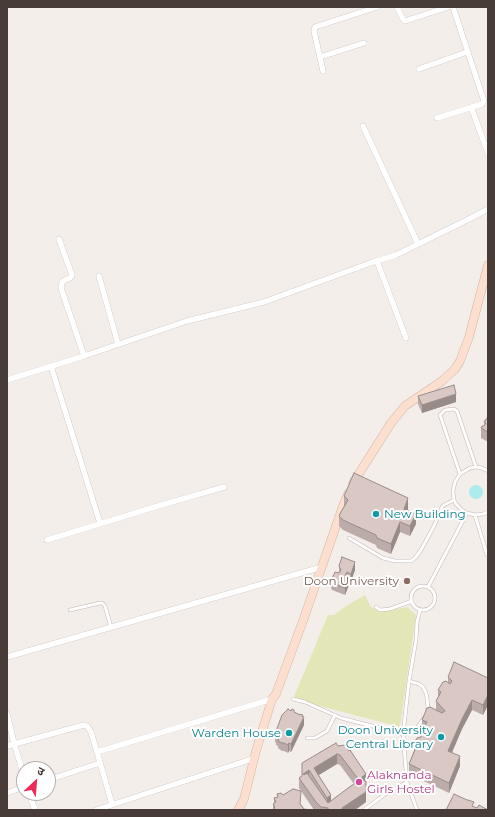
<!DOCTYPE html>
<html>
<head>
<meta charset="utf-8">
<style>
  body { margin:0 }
  #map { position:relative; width:495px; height:817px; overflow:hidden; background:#f4eeeb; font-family:Montserrat,"Noto Sans Devanagari",sans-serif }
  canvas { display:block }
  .frame { position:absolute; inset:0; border:8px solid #483c39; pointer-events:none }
  .north { position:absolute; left:16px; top:761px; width:40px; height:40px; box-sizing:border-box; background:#fff; border:1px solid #b6b1b0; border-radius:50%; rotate:26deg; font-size:11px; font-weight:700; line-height:16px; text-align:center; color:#483c39 }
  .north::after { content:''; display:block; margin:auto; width:14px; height:18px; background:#ed2958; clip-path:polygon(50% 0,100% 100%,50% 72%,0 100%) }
</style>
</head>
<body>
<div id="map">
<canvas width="495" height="817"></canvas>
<div class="frame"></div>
<div class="north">उ</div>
</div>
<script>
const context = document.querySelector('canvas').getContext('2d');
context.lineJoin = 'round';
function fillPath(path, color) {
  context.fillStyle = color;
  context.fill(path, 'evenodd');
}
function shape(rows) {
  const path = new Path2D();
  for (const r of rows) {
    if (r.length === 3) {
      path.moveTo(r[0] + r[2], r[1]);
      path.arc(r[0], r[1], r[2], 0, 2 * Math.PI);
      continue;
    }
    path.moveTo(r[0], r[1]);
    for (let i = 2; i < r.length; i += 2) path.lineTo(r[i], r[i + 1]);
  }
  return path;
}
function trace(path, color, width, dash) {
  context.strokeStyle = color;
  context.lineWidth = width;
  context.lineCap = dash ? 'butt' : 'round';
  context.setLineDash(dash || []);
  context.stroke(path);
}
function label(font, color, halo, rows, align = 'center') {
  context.font = font + ' Montserrat,sans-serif';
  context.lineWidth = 4;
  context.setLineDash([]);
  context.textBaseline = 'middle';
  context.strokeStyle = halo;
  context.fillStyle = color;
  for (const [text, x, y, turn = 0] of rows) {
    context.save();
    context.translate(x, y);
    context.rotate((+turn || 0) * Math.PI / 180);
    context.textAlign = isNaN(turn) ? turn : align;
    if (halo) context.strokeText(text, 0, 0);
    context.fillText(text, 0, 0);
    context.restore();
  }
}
fillPath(shape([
  [365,595,371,607,384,612,407,607,416,615,400,727,293,699,328,615,334,615,346,606]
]), '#e3e6b6');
fillPath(shape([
  [476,492,7]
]), '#abeced');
const service = shape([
  [488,471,482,468,476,467,470,468,460,474,455,482,453,491,454,500,456,504,462,510,467,513,475,515,483,514,488,512],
  [460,474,440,415,445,410,454,409,457,411,476,467],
  [475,515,487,555],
  [349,538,383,558,395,561,411,561,415,558,421,550,434,526,442,507,444,505,454,500],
  [423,598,12],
  [428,587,467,513],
  [376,607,380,610,390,609,412,601],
  [70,610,100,603,102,603,105,606,111,627],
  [409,681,419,684,423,687,426,693,427,698,428,708,427,711],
  [293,699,305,702,341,718,403,734,409,734,414,732,424,718],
  [307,738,315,738,327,731,335,715],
  [364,810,384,795,407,782],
  [417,810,407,782,403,734,409,681,416,640,417,622,420,610]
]);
const minor = shape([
  [397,7,403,19,405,21,448,7],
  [320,57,364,43],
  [419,69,467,52],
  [323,71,314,31,315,27,377,7],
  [471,107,488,153],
  [437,118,482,104,484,101,453,7],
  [363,126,418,244],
  [59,239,72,275,70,278,63,281,62,283,61,288,84,356],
  [377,261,406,338],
  [99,276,118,344],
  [51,366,100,523],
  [7,380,84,356,187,321,264,302,373,262,396,255,471,218,488,209],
  [47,540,158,506,224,487],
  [7,657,322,567],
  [7,714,14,743,24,776],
  [7,746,84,725,87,726,91,732,97,752,272,699],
  [97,752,112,804],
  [48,780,100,763],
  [7,793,24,787],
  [29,793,35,810],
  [96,810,255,758]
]);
const secondary = shape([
  [353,483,391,423,405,406,442,381,455,369,460,361,469,337,488,265],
  [238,810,244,799,256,751,272,699,276,694,304,618,343,506,348,494]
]);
trace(service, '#c3b5b1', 4);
trace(minor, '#c3b5b1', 6);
trace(secondary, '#d4b29f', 9);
trace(service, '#fff', 3);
trace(minor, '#fff', 5.5);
trace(secondary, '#fcdfce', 8);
fillPath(shape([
  [418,396,456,402,422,413,418,404],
  [488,416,488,442,481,438,481,428,484,426,484,422,486,420],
  [344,496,408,509,408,510,416,524,410,536,400,532,391,554,377,548,376,545,343,530,339,526,339,516,344,506],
  [339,566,355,570,351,581,349,581,349,585,345,595,332,590,331,588,331,581,339,573],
  [448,677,488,678,488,705,483,715,472,710,462,729,452,753,460,766,449,793,409,774,409,764,414,751,414,743,421,737,422,730,422,720,436,710,436,701,438,697,438,690,448,682],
  [294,712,303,717,304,725,291,752,289,751,288,753,284,751,282,751,278,748,278,746,276,745,276,743,275,742,275,734],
  [338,746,349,751,366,802,355,810,314,810,299,788,299,778],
  [337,764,340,765,354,784,331,801,318,775],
  [277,794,283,795,301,804,304,809,310,810,273,810,273,804,274,803,274,798,277,797]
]), '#bbaca9');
fillPath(shape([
  [456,394,456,402,422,413,422,405],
  [408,498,408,509,404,519,404,509],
  [416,514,416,524,410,536,410,526],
  [400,522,400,532,391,554,391,544],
  [355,562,355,570,351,581,351,574],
  [349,577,349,585,345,595,345,588],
  [488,695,488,705,483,715,483,705],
  [472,700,472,710,462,729,448,761,448,751,462,719],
  [303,715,303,720,304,717,304,725,291,752,291,744],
  [289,743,289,751,288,753,288,745],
  [337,754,337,764,314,778,314,768],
  [460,756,460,766,449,793,449,783],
  [309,770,309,780,303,774],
  [366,774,366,802,355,810,342,810,342,808,361,780,362,777],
  [331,795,331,805,327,808,327,798]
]), '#988c89');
const building = shape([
  [454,385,456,394,422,405,418,396,454,385],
  [488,416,488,432,481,428,482,426,484,426,486,423,484,422,485,420,486,420,488,416],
  [354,473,408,498,404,509,416,514,410,526,400,522,391,544,377,538,376,535,343,520,339,516,341,512,348,500,344,496,354,473],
  [342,557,355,562,351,574,347,572,345,576,349,577,345,588,332,583,331,581,335,572,339,573,341,570,339,566,342,557],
  [454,662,488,678,488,695,483,705,472,700,462,719,448,751,460,756,449,783,409,764,417,745,414,743,417,738,421,737,421,732,427,722,422,720,427,708,430,707,442,713,445,711,436,701,441,692,438,690,443,682,446,681,450,684,452,681,448,677,454,662],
  [288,709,291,711,292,709,294,710,294,712,298,714,303,715,302,716,304,717,291,744,289,743,288,745,284,743,282,743,278,741,279,739,276,737,277,735,275,734,282,715,288,709],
  [336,743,338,746,345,745,349,751,350,750,366,774,362,777,361,780,366,781,366,792,342,808,343,810,328,810,328,808,321,807,316,802,299,778,302,776,302,763,336,743],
  [337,754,340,755,359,780,328,803,307,773,304,775,303,774,309,770,327,798,331,795,314,768,337,754],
  [293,789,301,791,300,804,304,809,310,810,275,810,274,808,275,807,273,804,276,802,274,798,278,797,277,794,281,793,283,795,293,789],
  [454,794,467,800,468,800,474,802,472,806,477,808,479,805,488,810,446,810,454,794]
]);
fillPath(building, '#d9c8c4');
trace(building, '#988c89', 1);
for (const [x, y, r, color] of [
  [376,514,4,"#0f9aa8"],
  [407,581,4,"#8d6e63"],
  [289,733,4,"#0f9aa8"],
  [441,737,4,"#0f9aa8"],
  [359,782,4,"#d1479c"]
]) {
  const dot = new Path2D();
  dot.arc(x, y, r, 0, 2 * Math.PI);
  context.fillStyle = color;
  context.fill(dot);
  trace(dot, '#fff', 1.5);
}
label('12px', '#0d838f', '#fff', [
  ["New Building",384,514,"left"],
  ["Doon University",433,730],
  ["Central Library",433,744],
  ["Warden House",281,733]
], 'right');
label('12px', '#785e54', '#fff', [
  ["Doon University",399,581]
], 'right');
label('12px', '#b23c85', '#fff', [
  ["Alaknanda",367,775],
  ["Girls Hostel",367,789]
], 'left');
</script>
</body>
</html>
